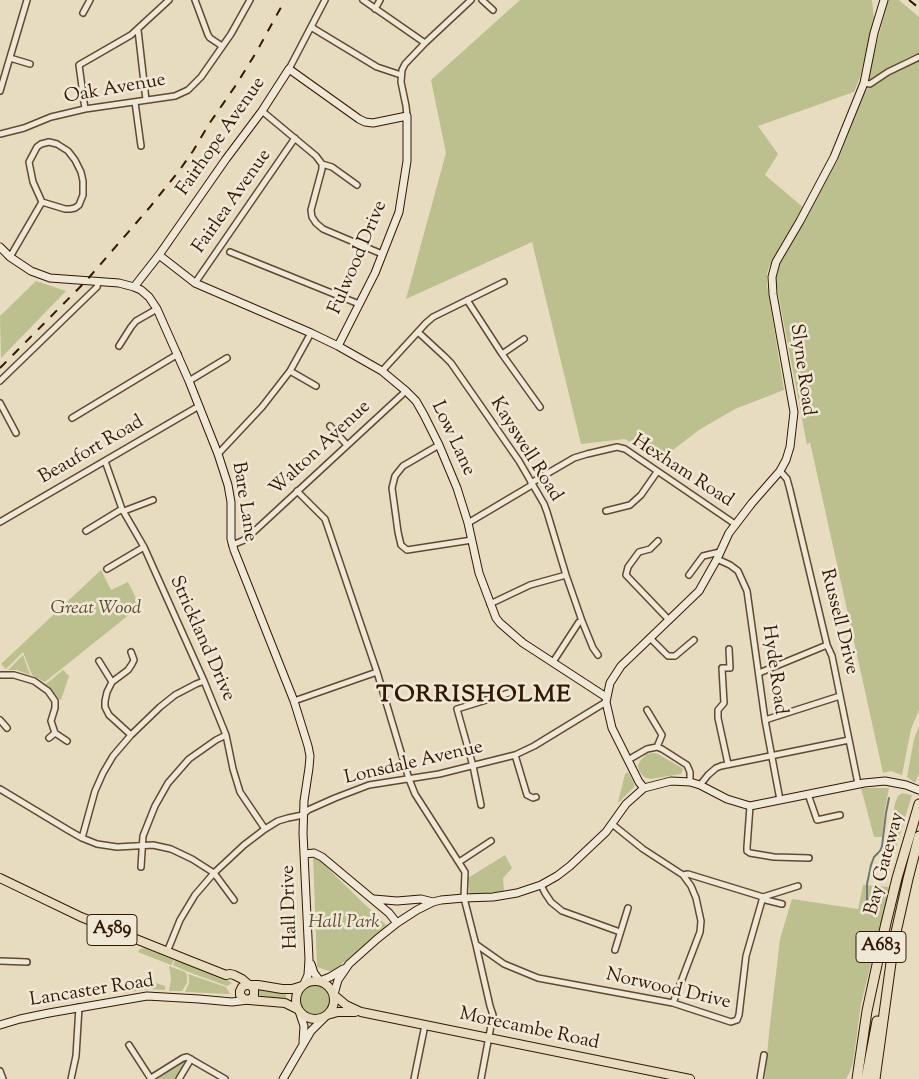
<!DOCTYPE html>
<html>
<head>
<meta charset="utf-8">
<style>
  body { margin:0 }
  canvas { display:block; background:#e8dcc0 }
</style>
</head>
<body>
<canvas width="919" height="1079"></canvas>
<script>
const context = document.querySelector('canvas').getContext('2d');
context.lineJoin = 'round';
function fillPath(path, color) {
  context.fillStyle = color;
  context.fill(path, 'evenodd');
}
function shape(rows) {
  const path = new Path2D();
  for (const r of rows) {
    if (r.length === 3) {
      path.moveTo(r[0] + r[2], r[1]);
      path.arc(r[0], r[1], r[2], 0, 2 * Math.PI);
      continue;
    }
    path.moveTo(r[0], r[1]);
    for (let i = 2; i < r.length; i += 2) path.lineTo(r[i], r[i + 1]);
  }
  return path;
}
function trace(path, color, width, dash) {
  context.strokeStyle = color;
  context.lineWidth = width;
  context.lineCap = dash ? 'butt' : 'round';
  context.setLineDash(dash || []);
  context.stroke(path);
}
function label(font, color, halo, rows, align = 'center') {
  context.font = font + ' "Sorts Mill Goudy",serif';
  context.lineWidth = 5;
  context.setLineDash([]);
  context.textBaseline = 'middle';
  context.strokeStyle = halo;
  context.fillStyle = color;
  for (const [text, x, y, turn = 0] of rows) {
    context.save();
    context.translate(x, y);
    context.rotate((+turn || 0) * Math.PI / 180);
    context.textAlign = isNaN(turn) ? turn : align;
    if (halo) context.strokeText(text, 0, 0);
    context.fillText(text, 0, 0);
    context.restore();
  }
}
fillPath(shape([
  [520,0,872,0,874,19,860,77,854,92,758,126,778,154,765,175,804,208,769,267,767,273,767,285,784,390,735,409,699,430,669,453,675,462,671,468,625,439,581,444,532,242,406,299,446,153,431,80],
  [888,0,899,0,919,17,919,53,907,58,878,74,872,80,868,79,877,42],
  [919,60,919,710,911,729,902,775,891,771,883,773,810,442,807,445,776,282,776,276,780,263,839,158,864,94,868,88,899,69],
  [36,281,66,291,1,358,0,316],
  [101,570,111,590,128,582,140,606,45,682,32,675,23,652,6,669,1,664],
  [23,655,30,675,17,670,8,670],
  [63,670,69,676,61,700,59,699,51,689,46,684],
  [919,726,919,774,915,783,907,777,914,739],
  [654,753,658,754,682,768,683,769,681,774,651,779,644,777,639,771,638,766,640,761,647,754],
  [628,772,634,783,634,787,619,802,618,802,625,774,626,773],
  [861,788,889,788,885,808,882,837,874,837],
  [902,793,912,795,888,874,884,873,882,869,883,863,895,803,898,796],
  [313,854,387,926,332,972,317,967],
  [505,855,512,868,503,878,504,891,470,895,468,878],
  [863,885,890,887,861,1004,853,1063,849,1074,846,1079,765,1079,769,1033,780,939,792,899,858,909],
  [144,948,174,960,171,965,138,952,140,949],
  [175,960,226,979,232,983,227,986,186,971,173,965],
  [169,966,185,972,187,975,187,983,182,991,169,991,171,979],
  [188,974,226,987,230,994,185,992,189,983,189,978],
  [141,978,165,986,165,990,150,989,123,993,121,985,127,985,133,989],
  [315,1000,15],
  [259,989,286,993,286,1000,258,997],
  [184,1062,186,1064,176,1079,158,1079,160,1076]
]), '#bcbf8e');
trace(shape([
  [867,903,867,884,871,865,874,857,880,851,882,846,886,813,889,798]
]), '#70796f', 2);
const street = shape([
  [195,0,208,35,210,38,222,46],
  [363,0,425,43],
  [482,0,493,10],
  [375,9,380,0],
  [83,13,90,0],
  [311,27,377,67,401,75],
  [138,30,146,100],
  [10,58,30,64],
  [289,69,325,0],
  [864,83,870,84,888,72,919,57],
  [0,91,27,0],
  [135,102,141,146],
  [85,109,79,65,131,35,169,0],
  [262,111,316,156,322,164,322,169,311,210,312,217,316,223,323,229,382,254],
  [407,116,406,106,401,82,402,70,405,64,425,43,471,0],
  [0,134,24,128,51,117,85,109,175,96,188,90,201,77,231,34,250,0],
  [322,164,332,167,357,185],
  [230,252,359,304],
  [10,257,42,202,33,182,29,162,37,147,41,144,49,142,57,144,68,151,75,160,81,172,83,181,83,195,79,205,75,208,70,209,65,209,42,202],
  [195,283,295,138],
  [467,300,502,354,540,407],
  [418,332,444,356,451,363,519,461,544,504,547,512,566,575,582,621,593,648,598,655],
  [119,346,131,327,136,321,157,309],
  [502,354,524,339],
  [290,371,316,386],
  [382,371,426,323,433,317,504,282],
  [0,381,97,287,98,282],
  [189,381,227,358],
  [0,403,16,433],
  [72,418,178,354],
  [330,426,347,445],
  [439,445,403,466,395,476,392,488,398,532,401,545,407,550,472,540],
  [218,454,262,407,290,371,311,333],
  [105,461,122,509,144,547,204,681,226,735,233,769,240,792,265,829],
  [780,471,787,479,790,490,827,645,832,656,858,784],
  [531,483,574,458,587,454,617,447,625,449,735,524],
  [297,491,325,519,377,672,409,779,415,794,465,872,464,898,476,945,490,1006,493,1015,481,1079],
  [124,511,153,500],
  [606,511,630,505,641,495,657,472],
  [0,522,199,406],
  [468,523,532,485],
  [86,531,122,509],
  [658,541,650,549,639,552,628,567,626,575,669,620],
  [232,545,242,541,247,538,406,391],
  [717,559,730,565,738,571,747,591,765,720,780,800],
  [107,569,144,547],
  [689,575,703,556,720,552],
  [490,604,530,585,566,575],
  [650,638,668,656,675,656,694,640],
  [99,661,112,682],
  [553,662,579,622,582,621],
  [759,673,827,645],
  [1,675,14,675,34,681,48,691,55,701,55,708,51,721,55,733,67,741],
  [294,701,377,672],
  [647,710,662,735,657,747],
  [0,720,7,728],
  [765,720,840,696],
  [131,735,109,715,105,707,105,701,107,692,112,682,128,670,132,664,134,660,131,652],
  [49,738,55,733],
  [515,755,527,795,533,798,536,797],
  [628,760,647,749,657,747,662,749,687,765,690,772,690,782],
  [728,764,718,718,718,710,724,703,722,668,730,668,729,649],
  [700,785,708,775,716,768,721,766,849,740],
  [0,789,68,830,82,838,97,844,117,847,153,845,171,849,192,859,214,873,234,900],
  [808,794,817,820,840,815],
  [481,805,473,766,457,709,512,692],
  [750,806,747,847,747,851,750,853,774,857,809,858],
  [612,824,643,849,683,875,688,874,763,897],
  [82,838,95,791,103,773,113,756,131,735,160,707,175,695,196,684,204,681],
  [459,862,491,841],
  [141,867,143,836,155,806,168,783,189,759,216,740,226,735],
  [541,885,545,893,551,902,562,911,620,932],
  [763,897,798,886],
  [762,899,782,904],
  [477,945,504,964,538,978,673,1003,731,1022,737,1020,739,1015,746,956,763,897],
  [615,950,628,908],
  [167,952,180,920,195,895,214,873,244,845,265,829,278,821,288,818,303,815,308,810,335,798,369,785,439,774,515,755,534,746,606,702],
  [0,961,27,962],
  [673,1003,700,932,701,921,696,898,691,886,683,875],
  [129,1045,151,1079],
  [0,1071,3,1079],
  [151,1078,183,1058,187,1057,225,1079],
  [71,1079,76,1056,79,1007],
  [179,1079,191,1059],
  [414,1079,425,1025],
  [760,1079,764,1055]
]);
const secondary = shape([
  [0,247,10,257,31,271,50,278,119,283,134,287,141,290,149,297,157,309,189,381,218,454,228,485,231,502,231,539,234,550,294,701,308,746,310,756,309,768,304,801,303,833,309,959,308,975,304,984],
  [159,255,195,283,311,333,338,346,382,371,406,391,416,401,424,415,439,445,457,488,468,523,479,573,496,618,500,623,523,643,606,697],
  [134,287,159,255,226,159,262,111,289,69,359,119,365,122,373,123,407,116,407,161,399,212,375,273,338,346],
  [644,788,639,782,612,728,606,702,610,683,621,666,699,591,717,559,729,533,752,503,780,471,786,460,790,447,794,412,773,294,772,277,776,262,800,221,834,157,864,83,874,33,884,0],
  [305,854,314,853,322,857,389,913,397,923],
  [374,899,397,901,421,899,433,902],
  [311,964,314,973,320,981],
  [320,981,330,977,343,969],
  [334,994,338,980,349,964,377,939,397,923,417,910,433,902,441,900,464,898,493,897,517,893,541,885,557,876,570,866,606,832,626,804,644,788,671,781,690,782,700,785,727,799,750,806,864,783,885,781,906,785,919,790],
  [299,1011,304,1026,303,1042],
  [0,1025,20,1019,49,1013,147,996,199,999,232,1002,248,1000],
  [283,1079,311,1031,326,1016]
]);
const primary = shape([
  [0,878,81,917,188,960,226,975,230,974,234,975,242,979,249,985],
  [315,1000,19],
  [250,985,254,989,254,996,249,1000,244,999,240,995,240,991,242,987,246,985,258,985,282,989,292,989,302,986],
  [334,995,346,1005,361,1012,690,1079],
  [249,1000,285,1003,299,1010],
  [327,1015,338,1012,355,1012]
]);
const highway = shape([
  [857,1079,867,1011,886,923,897,878,919,804],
  [866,1079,877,1021],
  [875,1079,894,941,908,879,919,836]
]);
trace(street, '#604930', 8);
trace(secondary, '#331800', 9);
trace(primary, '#331800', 10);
trace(highway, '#331800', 11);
trace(street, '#f0e8d6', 5);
trace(secondary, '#f0e8d6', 7);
trace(primary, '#e8dcc0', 8);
trace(highway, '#e8dcc0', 9);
trace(shape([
  [909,0,919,8],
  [0,368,86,281,150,207,179,171,193,151,209,124,236,85,257,51,285,0]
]), '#331800', 2, [9, 9]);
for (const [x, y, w] of [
  [112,930,50],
  [881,947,50]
]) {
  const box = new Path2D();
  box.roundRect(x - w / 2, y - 15.5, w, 31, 4);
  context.fillStyle = '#f0e8d6';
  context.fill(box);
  trace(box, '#331800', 1);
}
label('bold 18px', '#331800', null, [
  ["A589",112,930],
  ["A683",881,947]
]);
label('19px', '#331800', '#f0e8d6', [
  ["Oak Avenue",115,90,-10],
  ["Fairhope Avenue",222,137,-55],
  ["Fairlea Avenue",233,202,-55],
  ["Fulwood Drive",359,258,-67],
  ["Slyne Road",801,370,82],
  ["Low Lane",452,439,65],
  ["Walton Avenue",321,449,-43],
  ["Kayswell Road",525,450,58],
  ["Beaufort Road",92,451,-30],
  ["Hexham Road",682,472,33],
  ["Bare Lane",243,502,81],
  ["Russell Drive",838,622,76],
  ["Strickland Drive",201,639,66],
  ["Hyde Road",773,670,82],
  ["Lonsdale Avenue",414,764,-13],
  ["Bay Gateway",886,864,-75],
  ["Hall Drive",291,907,-92],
  ["Norwood Drive",668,990,13],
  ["Lancaster Road",92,992,-9],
  ["Morecambe Road",529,1030,12]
]);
label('italic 19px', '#5c4a2b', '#f0e8d6', [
  ["Great Wood",96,610],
  ["Hall Park",344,924]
]);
context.letterSpacing = '1px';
label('bold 24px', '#331800', '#f0e8d6', [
  ["TORRISHOLME",474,697]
]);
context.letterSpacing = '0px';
</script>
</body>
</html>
